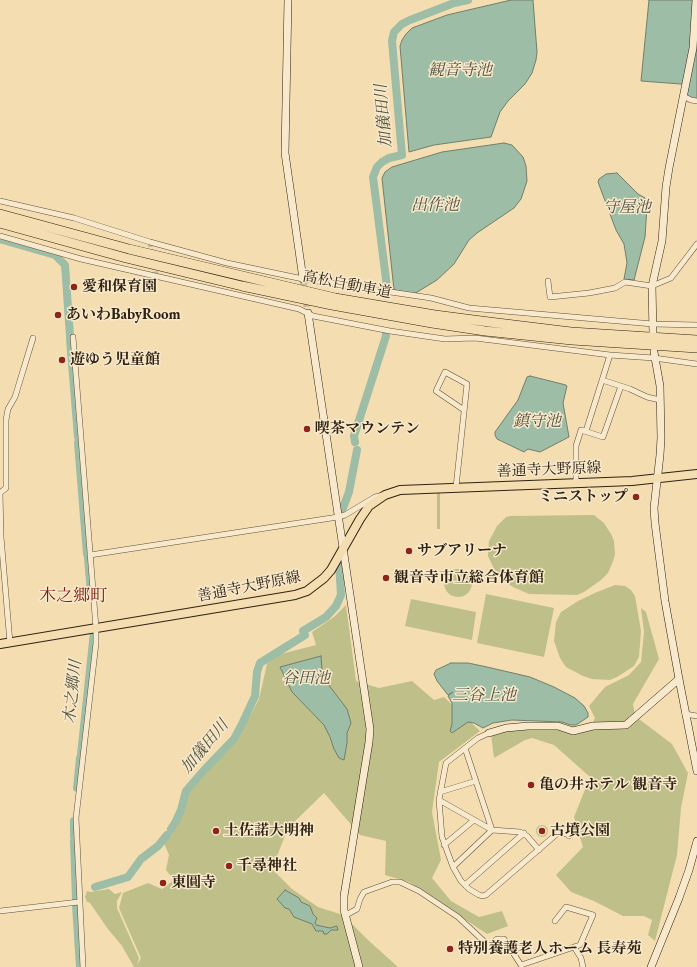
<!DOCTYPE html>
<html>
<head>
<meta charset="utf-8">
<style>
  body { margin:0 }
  canvas { display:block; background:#f4ddb1 }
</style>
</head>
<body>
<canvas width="697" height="967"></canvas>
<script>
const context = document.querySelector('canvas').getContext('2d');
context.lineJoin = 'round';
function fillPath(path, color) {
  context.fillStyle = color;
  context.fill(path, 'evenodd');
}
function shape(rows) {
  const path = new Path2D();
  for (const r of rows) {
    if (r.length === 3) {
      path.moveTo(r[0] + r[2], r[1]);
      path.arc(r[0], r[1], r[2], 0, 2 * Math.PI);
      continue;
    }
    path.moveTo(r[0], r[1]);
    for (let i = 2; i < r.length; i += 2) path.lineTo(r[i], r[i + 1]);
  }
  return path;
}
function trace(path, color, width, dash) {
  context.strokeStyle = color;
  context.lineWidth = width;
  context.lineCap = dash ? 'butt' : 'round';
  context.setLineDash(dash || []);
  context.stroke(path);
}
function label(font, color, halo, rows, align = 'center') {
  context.font = font + ' "EB Garamond","Noto Serif JP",serif';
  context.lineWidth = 3;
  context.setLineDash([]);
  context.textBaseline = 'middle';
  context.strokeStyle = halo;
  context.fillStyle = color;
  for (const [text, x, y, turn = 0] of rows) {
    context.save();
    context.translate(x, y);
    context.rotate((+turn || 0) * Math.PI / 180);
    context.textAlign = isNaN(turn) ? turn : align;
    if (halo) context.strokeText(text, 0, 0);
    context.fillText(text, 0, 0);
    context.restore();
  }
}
fillPath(shape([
  [437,492,440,492,440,529,437,529],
  [594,515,604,523,611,534,614,541,615,555,613,561,608,573,601,580,584,592,577,595,529,594,513,587,499,577,495,571,488,556,489,541,497,526,506,517,510,516],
  [458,583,14],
  [615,585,625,586,631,590,635,596,641,631,639,657,634,666,617,677,610,680,592,679,583,676,566,667,560,658,554,641,556,622,561,612,578,601,597,592],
  [486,594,554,608,544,657,477,643],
  [411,599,476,612,472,640,405,626],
  [346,605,356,681,379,688,412,681,434,700,444,697,480,731,439,762,432,812,441,860,432,878,451,901,479,917,502,911,508,926,487,934,409,882,385,875,386,841,360,835,324,793,288,828,272,869,292,889,318,907,343,915,368,940,398,967,134,967,122,946,108,929,90,903,87,902,85,897,87,891,90,892,109,889,115,894,122,892,117,901,117,908,139,958,137,965,141,958,119,908,123,893,148,883,162,889,174,880,166,870,169,855,164,843,181,814,187,795,200,777,238,739,259,699,267,664,277,655,316,645,312,632,334,617],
  [641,608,646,612,659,659,633,704,635,716,672,744,688,773,681,808,677,855,655,941,648,935,652,920,644,916,623,916,594,901,571,892,556,875,583,847,574,817,590,777,554,745,532,738,525,740,494,758,491,734,506,730,556,728,574,733,590,727,595,718,589,706,605,687,629,675,641,662,644,632],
  [542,831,6]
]), '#bfc089');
const water = shape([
  [511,0,533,0,537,52,536,60,532,73,525,84,508,101,500,112,491,137,434,145,409,152,400,46,402,40,406,34,412,28,447,15,511,0],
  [649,0,691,0,693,1,690,50,683,83,681,84,641,81,649,0],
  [697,20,697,99,695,99,686,95,697,20],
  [504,143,512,145,523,157,526,166,527,181,521,199,514,208,477,233,469,240,454,264,437,280,414,294,394,290,382,178,385,172,392,167,442,152,504,143],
  [617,173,638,194,645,198,645,206,647,207,645,237,634,280,624,279,627,263,624,244,616,230,598,182,599,179,606,174,617,173],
  [530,376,566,385,567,386,563,403,569,437,540,452,528,449,524,452,497,439,495,435,495,432,518,400,527,377,530,376],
  [321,656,322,670,325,680,347,709,351,723,347,733,347,743,344,760,339,758,334,749,330,737,324,725,292,692,280,667,321,656],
  [451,663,468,663,487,667,530,677,554,687,575,698,584,706,588,713,588,717,576,725,571,725,562,722,512,720,493,723,483,728,474,723,468,722,452,733,450,731,452,724,452,703,448,696,453,692,448,695,437,681,434,674,436,670,451,663],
  [285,890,299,898,301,902,310,906,313,914,317,918,315,923,316,925,330,928,337,926,338,930,331,930,327,934,324,934,323,931,316,931,312,924,294,917,289,909,285,908,277,899,285,890]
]);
fillPath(water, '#9dbda6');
trace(water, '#717f6b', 1);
trace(shape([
  [0,239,55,255,65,265,70,336],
  [387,287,373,177,377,167,382,162,389,158,402,155,392,41,394,32,402,24,410,20,454,3,468,0],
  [70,339,78,437],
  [355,442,354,436,386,336,386,333],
  [78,443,87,554],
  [343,508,349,492,357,450],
  [88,558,91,593],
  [303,631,326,617,336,606,341,595,339,563],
  [81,755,94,632],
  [77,788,80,758],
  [171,829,176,821,181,810,186,791,205,769,234,739,243,722,255,696,257,672,260,663,305,635],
  [74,836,74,821],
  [74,841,76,900],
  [95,887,128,877,141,859,158,846,167,835],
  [76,905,80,967]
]), '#9dbda6', 8);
trace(shape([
  [150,242,156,276]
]), '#cdb891', 5, [5, 2.5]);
trace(shape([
  [303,279,308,313]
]), '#cdb891', 7, [7, 3.5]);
const street = shape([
  [683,96,691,100,697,101],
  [0,201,74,218,150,242,227,263,303,279,431,298,469,308,653,324,697,325],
  [0,236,81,259,299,309,313,316,390,331,445,339,475,338,610,355,654,358,697,364],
  [548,281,550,297,589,293,615,288,625,282,652,286,671,278,697,244],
  [73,337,96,628,96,643,76,818,83,967],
  [602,380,630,389,647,397,660,400],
  [586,431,610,355],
  [576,482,576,446,581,430,603,437,621,386],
  [456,487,467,384,445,372,436,391,464,410],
  [90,555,338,517,345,515,375,497,383,495],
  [10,643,1,537,0,493,6,488,6,420,8,409,15,397,22,374,33,338],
  [685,714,697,716],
  [489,733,478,738,446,763,439,800,442,837,453,867,461,881,469,889,479,895,482,896,486,895,559,832,567,834,569,836],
  [440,792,476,781],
  [439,800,492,830,520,832,527,836,539,850],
  [444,845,474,820],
  [453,867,492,830,465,748],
  [465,885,524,833],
  [0,911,79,902],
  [346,915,357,909,360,899,364,892,392,882,400,882,419,891,458,917,489,946,497,939,504,939,521,965,580,945,593,915,566,907,555,921],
  [574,947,581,958,583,967]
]);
const secondary = shape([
  [288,0,285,153,303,279],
  [308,313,370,729,369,742,344,896,344,910,359,967],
  [653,333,652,286,662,241,666,187,669,168,693,48,696,0],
  [654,352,660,386,661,438,660,455,654,508,655,523,665,601,679,679,697,771],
  [489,733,506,728,528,726,558,726,573,731,593,726,626,725,679,679],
  [651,967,679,898,689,870,697,841]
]);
const primary = shape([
  [0,644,277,598,295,595,307,591,324,578,331,570,360,519,369,506,385,495,400,490,632,481,697,474]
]);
const highway = shape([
  [0,214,129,249,335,298,435,315,489,322,571,332,697,340],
  [0,223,126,258,242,286,332,305,432,323,485,331,572,340,697,348]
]);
trace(street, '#60513a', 6);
trace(secondary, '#2f2212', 8);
trace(primary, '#2f2212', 10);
trace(highway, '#2f2212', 10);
trace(street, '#f8e9cc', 5);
trace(secondary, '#f8e9cc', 7);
trace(primary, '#f4ddb1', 8);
trace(highway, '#f4ddb1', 9);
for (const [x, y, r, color] of [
  [74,287,4,"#8f2418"],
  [58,315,4,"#8f2418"],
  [62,360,4,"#8f2418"],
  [307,429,4,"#8f2418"],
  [636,497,4,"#8f2418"],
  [409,551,4,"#8f2418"],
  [386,578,4,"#8f2418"],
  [531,785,4,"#8f2418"],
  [216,831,4,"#8f2418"],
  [542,831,4,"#8f2418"],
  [229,866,4,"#8f2418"],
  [163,883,4,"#8f2418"],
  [450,949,4,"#8f2418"]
]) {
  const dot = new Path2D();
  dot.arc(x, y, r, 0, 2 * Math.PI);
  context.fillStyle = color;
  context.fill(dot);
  trace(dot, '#f8e9cc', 1.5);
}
label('15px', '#2f2212', '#f8e9cc', [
  ["高松自動車道",347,285,11],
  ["善通寺大野原線",549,470,-2],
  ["善通寺大野原線",249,587,-11]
]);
label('bold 15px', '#2f2212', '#f8e9cc', [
  ["愛和保育園",82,287],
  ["あいわBabyRoom",66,315],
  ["遊ゆう児童館",70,360],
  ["喫茶マウンテン",315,429],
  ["ミニストップ",628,497,"right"],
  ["サブアリーナ",417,551],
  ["観音寺市立総合体育館",394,578],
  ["亀の井ホテル 観音寺",539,785],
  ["土佐諾大明神",224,831],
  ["古墳公園",550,831],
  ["千尋神社",237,866],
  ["東圓寺",171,883],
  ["特別養護老人ホーム 長寿苑",458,949]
], 'left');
label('italic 16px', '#50503e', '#f8e9cc', [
  ["観音寺池",460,71],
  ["加儀田川",384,116,-95],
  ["出作池",435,206],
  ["守屋池",627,208],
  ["鎮守池",537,422],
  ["谷田池",306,679],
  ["木之郷川",73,692,-84],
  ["三谷上池",484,696],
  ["加儀田川",205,747,-50]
]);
label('17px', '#7a1f14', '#f8e9cc', [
  ["木之郷町",73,596]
]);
</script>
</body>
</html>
